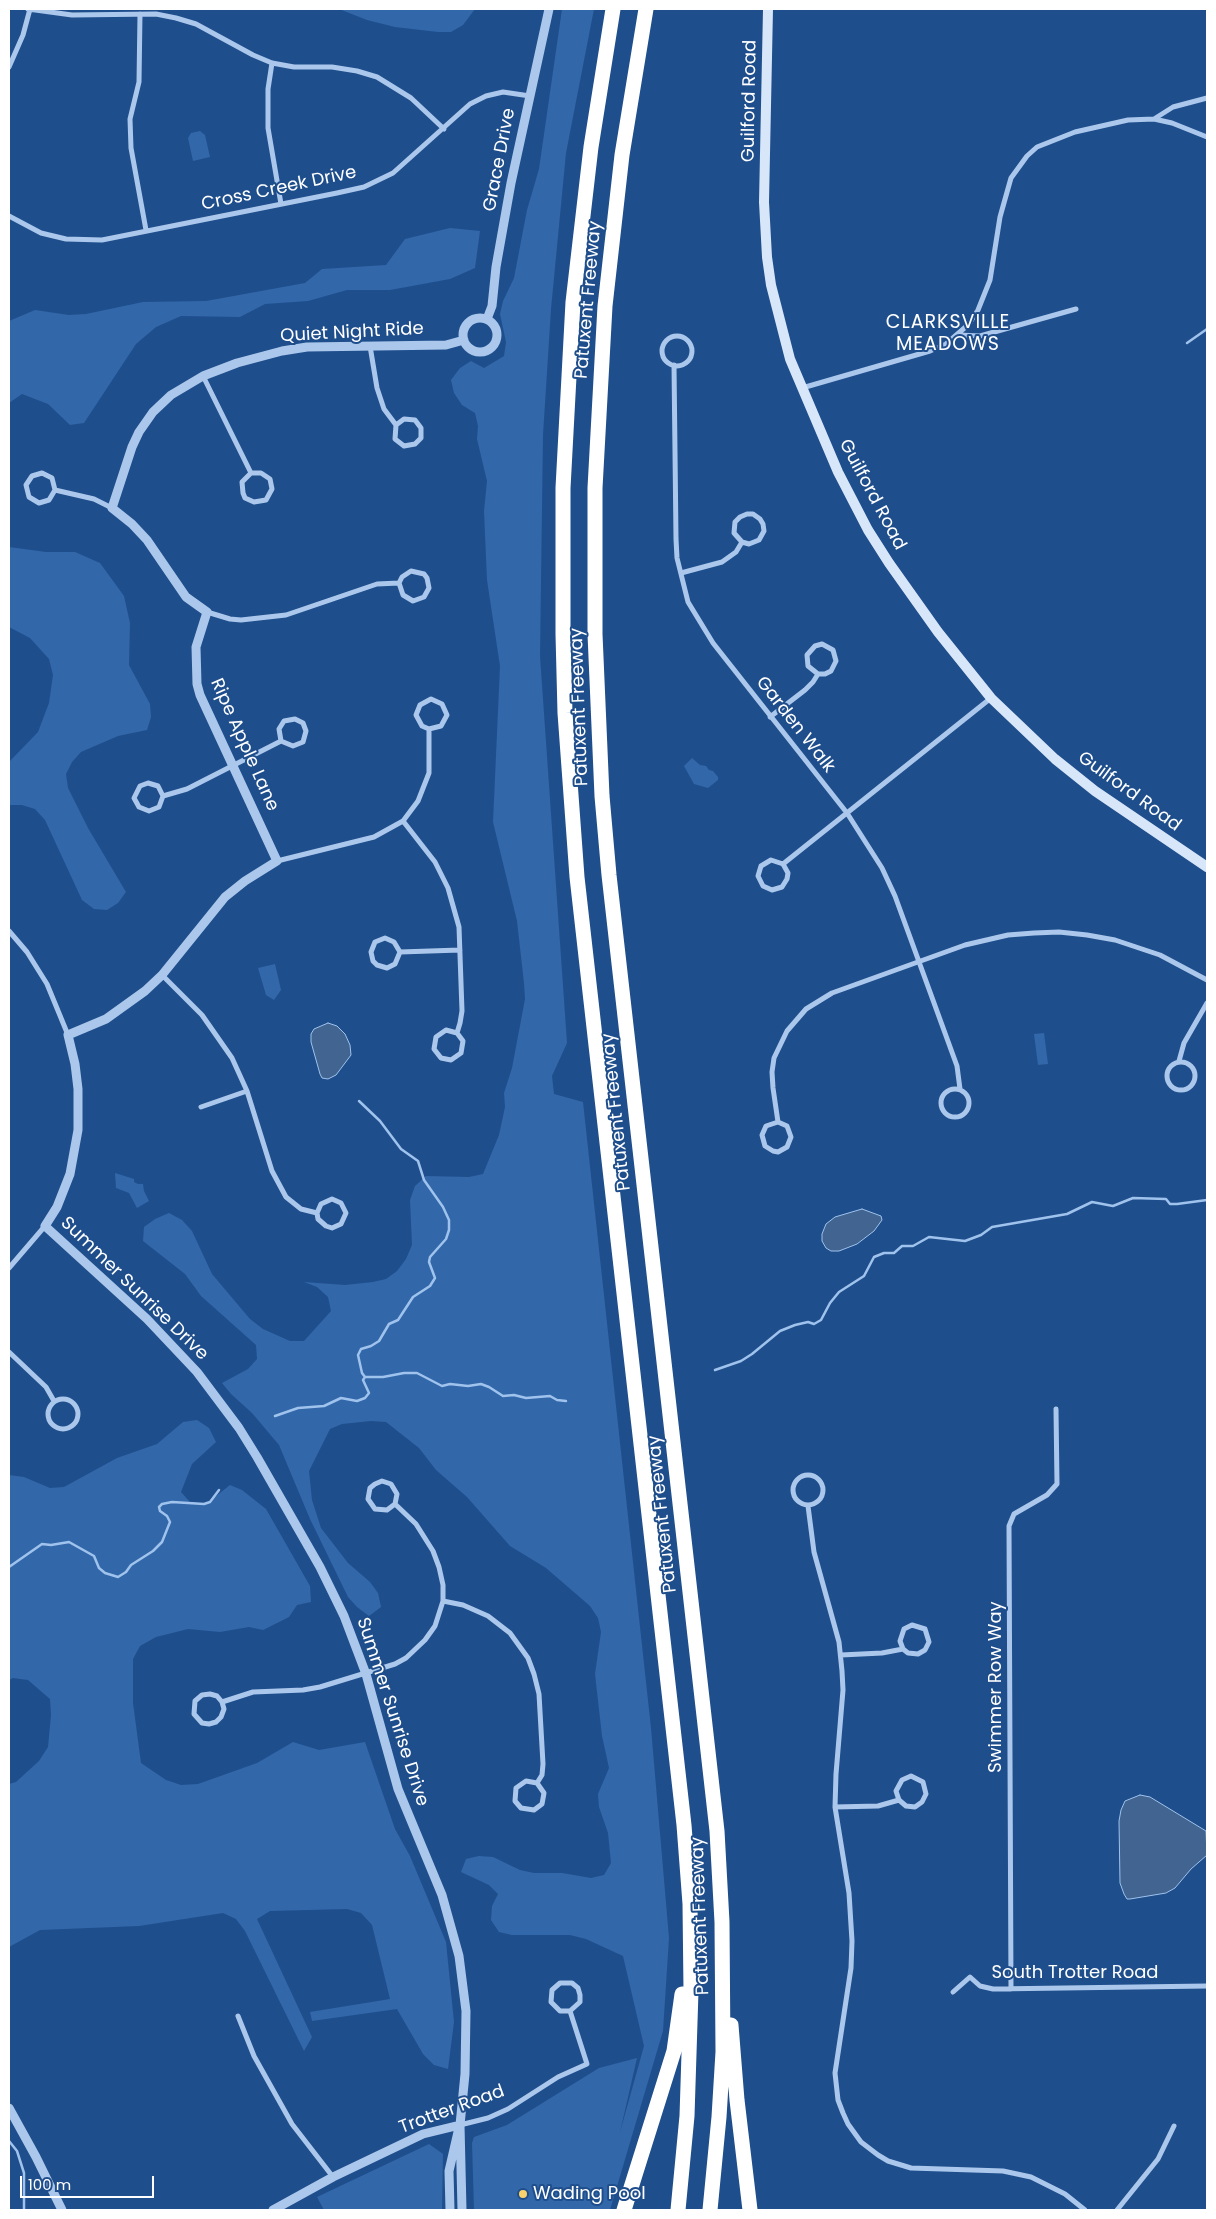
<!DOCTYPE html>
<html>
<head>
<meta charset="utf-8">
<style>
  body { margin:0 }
  #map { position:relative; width:1216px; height:2219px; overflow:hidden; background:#1f4e8c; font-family:Poppins,sans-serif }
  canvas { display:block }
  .frame { position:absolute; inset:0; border:10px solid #fff; pointer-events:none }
  .scale { position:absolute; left:20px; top:2176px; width:134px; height:22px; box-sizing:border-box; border:2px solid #fff; border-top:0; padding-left:6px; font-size:15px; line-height:18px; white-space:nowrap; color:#fff; -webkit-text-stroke:4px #1f4e8c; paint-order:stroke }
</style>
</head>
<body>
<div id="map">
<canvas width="1216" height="2219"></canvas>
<div class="frame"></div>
<div class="scale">100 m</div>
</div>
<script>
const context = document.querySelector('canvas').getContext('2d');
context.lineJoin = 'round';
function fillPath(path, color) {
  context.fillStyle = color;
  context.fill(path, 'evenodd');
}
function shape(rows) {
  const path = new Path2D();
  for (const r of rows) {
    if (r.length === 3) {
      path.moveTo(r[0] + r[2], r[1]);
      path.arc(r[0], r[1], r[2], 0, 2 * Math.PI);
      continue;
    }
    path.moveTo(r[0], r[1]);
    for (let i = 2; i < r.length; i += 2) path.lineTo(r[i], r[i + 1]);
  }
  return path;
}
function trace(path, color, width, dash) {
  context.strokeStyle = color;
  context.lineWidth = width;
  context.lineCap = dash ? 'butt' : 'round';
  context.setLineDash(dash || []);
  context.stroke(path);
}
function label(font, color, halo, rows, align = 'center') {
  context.font = font + ' Poppins,sans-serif';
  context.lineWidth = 4;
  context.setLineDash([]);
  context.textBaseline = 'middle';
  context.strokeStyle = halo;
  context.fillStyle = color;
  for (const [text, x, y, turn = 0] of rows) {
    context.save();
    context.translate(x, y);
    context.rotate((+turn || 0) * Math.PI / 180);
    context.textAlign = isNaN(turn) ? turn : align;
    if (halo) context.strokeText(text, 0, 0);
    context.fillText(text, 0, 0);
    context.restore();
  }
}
fillPath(shape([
  [339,9,475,9,463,25,451,32,438,32,395,27,367,20],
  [562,9,594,9,566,153,551,309,543,435,540,656,567,1043,552,1076,554,1094,583,1102,651,1728,669,1938,663,2031,610,2210,474,2210,472,2143,474,2137,507,2125,599,2068,637,2058,620,2132,644,2046,623,1956,586,1939,570,1935,512,1935,499,1932,491,1920,492,1906,498,1894,489,1885,461,1872,466,1859,479,1856,493,1857,520,1870,534,1873,562,1873,591,1878,604,1875,611,1863,608,1833,599,1807,598,1794,609,1768,602,1736,595,1674,601,1632,598,1618,590,1606,546,1568,510,1546,467,1497,436,1470,419,1448,386,1422,371,1421,342,1424,330,1429,309,1471,312,1500,321,1528,348,1563,370,1582,378,1593,381,1607,369,1616,357,1607,348,1597,310,1519,279,1445,252,1413,231,1394,222,1383,248,1369,257,1359,256,1345,201,1296,185,1274,143,1241,144,1227,155,1219,169,1213,182,1220,192,1231,212,1274,250,1319,263,1329,290,1341,304,1341,331,1311,328,1297,317,1287,304,1282,345,1285,373,1282,386,1279,397,1271,406,1259,412,1245,410,1200,415,1186,426,1176,469,1177,483,1174,499,1135,505,1107,504,1093,512,1068,525,999,524,983,517,921,493,822,500,666,487,580,484,511,487,481,477,439,478,426,475,413,462,405,454,393,451,380,460,368,471,361,484,368,504,356,506,342,500,314,503,301,514,278,527,210,539,169],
  [200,131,205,135,210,157,193,161,188,138,191,133],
  [450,228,480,231,475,268,450,279,390,290,347,290,308,301,265,304,240,317,181,316,156,327,136,344,84,423,70,425,48,404,22,394,9,403,9,321,35,310,69,315,86,314,143,302,206,301,305,283,322,269,386,265,405,239],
  [9,547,46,552,75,552,100,563,124,596,130,623,129,665,150,704,151,717,147,730,118,736,81,752,72,762,66,774,68,788,88,828,126,892,118,903,107,910,94,909,82,900,45,820,35,809,22,805,9,805,9,762,38,732,49,703,53,675,49,659,30,638,9,627],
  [692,758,700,765,706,766,709,770,713,771,718,777,718,780,708,788,694,784,684,766],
  [275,964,281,990,274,1000,266,995,258,968],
  [1044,1033,1048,1064,1038,1065,1034,1034],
  [115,1173,134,1179,134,1182,138,1184,143,1184,144,1191,149,1201,137,1208,129,1193,116,1188],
  [197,1420,209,1428,216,1442,192,1464,181,1492,190,1502,206,1504,230,1485,242,1490,266,1509,310,1586,311,1602,297,1605,289,1617,263,1630,249,1627,220,1632,188,1629,156,1637,140,1646,133,1659,133,1703,141,1763,166,1780,181,1785,198,1784,257,1763,293,1742,319,1750,365,1742,395,1829,410,1856,446,1942,454,2022,448,2069,434,2065,423,2054,397,2009,312,2021,310,2012,390,1999,372,1925,361,1913,347,1909,270,1911,257,1919,312,2037,304,2051,245,1931,236,1919,223,1913,139,1926,40,1930,9,1947,9,1784,16,1782,39,1761,48,1747,51,1715,50,1699,28,1680,13,1678,9,1680,9,1475,24,1477,50,1488,64,1487,117,1458,157,1444,183,1422],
  [429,2144,443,2154,442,2210,324,2210,317,2197]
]), '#3267a9');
const water = shape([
  [328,1023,337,1026,345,1034,350,1045,351,1055,336,1075,328,1079,322,1078,320,1074,311,1042,311,1034,314,1029,328,1023],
  [862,1209,881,1216,882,1220,874,1231,857,1244,839,1251,831,1251,826,1248,822,1241,822,1234,826,1224,835,1217,862,1209],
  [1140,1795,1150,1797,1206,1831,1207,1855,1191,1869,1175,1888,1166,1893,1130,1899,1127,1899,1124,1894,1120,1883,1119,1821,1121,1810,1125,1801,1140,1795]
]);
fillPath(water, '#426490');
trace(water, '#9fc3ed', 1);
trace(shape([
  [1187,343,1207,329],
  [359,1101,380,1121,401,1149,418,1161,424,1180,443,1207,449,1220,449,1230,446,1239,430,1257,429,1262,435,1278,430,1286,413,1297,398,1320,389,1324,379,1341,371,1346,361,1349,358,1355,362,1373,365,1377],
  [715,1370,741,1361,752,1354,780,1331,795,1325,808,1322,814,1324,821,1320,830,1303,839,1292,864,1276,874,1257,884,1253,894,1253,902,1246,913,1246,929,1237,965,1241,981,1235,992,1227,1067,1214,1092,1202,1113,1206,1133,1198,1166,1199,1170,1204,1177,1204,1207,1200],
  [275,1416,298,1408,324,1406,341,1398,357,1401,365,1398,369,1393,363,1380,365,1377,383,1377,404,1373,417,1373,442,1386,450,1384,468,1386,481,1384,489,1387,503,1396,514,1395,526,1398,550,1396,557,1400,566,1401],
  [9,1567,42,1544,51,1545,69,1542,94,1556,99,1568,105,1573,118,1577,126,1572,131,1565,153,1551,162,1542,170,1522,167,1516,160,1511,159,1507,162,1504,172,1502,204,1504,210,1502,219,1490],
  [9,2141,17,2151,24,2173,24,2210]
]), '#9fc3ed', 2.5);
trace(shape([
  [28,9,72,15,156,14,176,18,196,24,253,55,272,63,294,67,332,67,357,71,377,77,411,98,444,129],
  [140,14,139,82,130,119,131,148,146,230],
  [272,63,268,89,268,128,281,204],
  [9,67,23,35,30,9],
  [1154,119,1173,107,1207,98],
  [9,216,41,233,66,239,102,240,337,193,364,187,393,173,470,104,486,96,503,92,530,96],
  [958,335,980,336,1076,309],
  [677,351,15],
  [370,346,377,388,384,409,396,425,404,419,415,420,421,428,421,438,415,444,404,446,395,439,396,425],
  [674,365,676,539,677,558,688,602,713,643,847,813,882,868,895,896,957,1066,960,1089],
  [203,376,251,473,261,473,270,479,272,489,266,500,254,502,245,498,243,493,242,482,251,473],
  [802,388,930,351,946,344,969,324,978,310,990,280,1000,217,1011,178,1027,156,1037,147,1075,132,1128,120,1154,119,1172,123,1207,137],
  [55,490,49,500,39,503,29,497,26,485,32,476,42,473,52,478,55,490,94,499,112,508],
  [681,573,722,562,736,552,742,542,749,544,759,540,764,531,763,524,760,519,753,514,747,514,740,517,735,522,734,533,742,542],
  [207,612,230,619,241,620,286,615,377,584,399,583,402,577,411,571,424,574,427,578,429,588,424,597,413,601,403,595,399,583],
  [770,717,805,690,813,682,818,674,808,666,807,655,815,646,822,644,833,650,836,661,831,671,825,674,818,674],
  [163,796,159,807,149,811,139,807,134,798,140,786,148,783,158,786,163,796,187,789,281,741,279,729,284,721,295,719,303,723,306,731,303,742,293,746,281,741],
  [403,821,435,862,448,888,459,927,462,1011,460,1023,457,1033,446,1030,436,1037,434,1049,441,1058,451,1060,461,1053,463,1041,457,1033],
  [277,861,374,837,403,821,418,801,429,773,429,729,422,726,416,715,420,705,431,699,442,704,447,715,441,726,429,729],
  [783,864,771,860,761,866,758,876,763,886,772,890,782,887,787,879,788,873,783,864,991,698],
  [9,931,27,952,47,984,68,1035],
  [400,952,395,964,387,968,377,965,373,961,371,952,375,942,385,938,394,942,400,952,460,950],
  [162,975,202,1015,232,1058,247,1091,272,1171,286,1197,301,1209,317,1213,318,1219,326,1226,332,1228,341,1224,346,1213,341,1203,332,1199,321,1204,317,1213],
  [1179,1061,1184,1043,1207,1003],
  [1181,1076,14],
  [955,1103,14],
  [201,1107,247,1091],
  [778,1122,787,1126,791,1137,787,1147,778,1152,773,1151,765,1146,762,1135,766,1126,778,1122,773,1088,772,1072,774,1058,787,1031,806,1009,832,993,965,945,1008,935,1034,933,1059,932,1087,935,1115,940,1160,955,1207,980],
  [9,1268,45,1226],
  [9,1352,46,1387,54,1401],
  [63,1414,15],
  [808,1490,15],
  [808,1506,814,1552,839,1642,842,1671,843,1690,836,1774,835,1807,849,1893,852,1941,851,1968,835,2073,838,2100,843,2113,848,2124,861,2142,878,2155,888,2161,911,2168,1003,2171,1031,2177,1065,2194,1085,2210],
  [443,1601,463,1605,488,1616,510,1633,528,1658,534,1674,539,1694,543,1764,542,1775,537,1783,526,1781,516,1788,515,1801,521,1808,534,1810,542,1804,544,1793,537,1783],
  [841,1655,882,1653,903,1649,908,1653,918,1654,925,1650,929,1642,925,1629,912,1625,904,1629,900,1641,903,1649],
  [222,1702,224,1709,221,1717,216,1722,209,1724,202,1723,194,1714,195,1701,202,1695,210,1694,217,1696,222,1702,253,1692,303,1690,320,1687,395,1664,406,1658,425,1640,435,1626,443,1601,443,1585,439,1567,433,1551,416,1524,395,1504,387,1510,375,1509,368,1499,370,1488,375,1484,382,1481,391,1484,397,1494,395,1504],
  [835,1807,878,1806,899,1800,906,1806,915,1807,922,1802,926,1794,923,1782,911,1776,902,1780,896,1791,899,1800],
  [1011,1989,1009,1526,1014,1514,1047,1495,1057,1484,1056,1409],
  [953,1992,970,1977,980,1986,993,1989,1207,1986],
  [238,2016,254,2056,292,2124,333,2177],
  [460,2125,488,2118,508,2109,558,2077,587,2064,570,2011,580,2002,580,1995,578,1988,572,1983,560,1983,552,1990,551,2002,560,2011,570,2011],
  [1117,2210,1158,2159,1174,2126]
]), '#abc8ec', 5);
trace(shape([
  [480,335,17],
  [487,319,492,306,496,267,511,183,549,9],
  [9,2108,36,2157,62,2210],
  [273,2210,333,2177,423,2134,460,2125],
  [450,2210,449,2171,458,2132],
  [462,2210,460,2125,465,2074,466,2011,459,1956,442,1895,398,1789,366,1674,344,1616,320,1567,257,1457,239,1428,197,1372,147,1319,45,1226,57,1207,70,1174,78,1130,78,1089,75,1064,68,1035,106,1019,145,991,162,975,225,897,245,881,277,861,200,695,197,684,196,647,207,612,186,597,147,540,132,524,112,508,132,447,139,432,153,412,171,395,203,376,237,363,282,351,307,347,446,345,464,340]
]), '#abc8ec', 9);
trace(shape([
  [768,9,764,202,767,257,771,285,790,359,838,472,868,530,889,563,938,632,991,698,1055,759,1095,791,1207,867]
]), '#d7e6f9', 10);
trace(shape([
  [613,9,591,147,573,302,563,488,563,634,565,713,577,877,684,1825,690,1904,691,1991,687,2116,678,2210],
  [646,9,622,155,605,306,595,488,595,634,602,796,609,875,717,1831,722,1922,723,2052,719,2117,710,2210],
  [731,2025,737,2100,750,2210],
  [624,2210,674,2051,682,1994]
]), '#fff', 15);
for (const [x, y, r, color] of [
  [523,2194,5,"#fad26b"]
]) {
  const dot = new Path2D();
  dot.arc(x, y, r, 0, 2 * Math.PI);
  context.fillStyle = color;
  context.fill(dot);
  trace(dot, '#1f4e8c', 2);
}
label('18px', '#fff', '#1f4e8c', [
  ["Guilford Road",750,101,-89],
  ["Grace Drive",500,160,-79],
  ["Cross Creek Drive",279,189,-12],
  ["Patuxent Freeway",589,300,-85],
  ["Quiet Night Ride",352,333,-3],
  ["Guilford Road",872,495,62],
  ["Patuxent Freeway",580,707,-92],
  ["Garden Walk",795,725,52],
  ["Ripe Apple Lane",244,745,66],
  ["Guilford Road",1129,792,36],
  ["Patuxent Freeway",617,1112,-96],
  ["Summer Sunrise Drive",134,1289,44],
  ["Patuxent Freeway",663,1514,-96],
  ["Swimmer Row Way",996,1687,-90],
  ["Summer Sunrise Drive",392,1712,72],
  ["Patuxent Freeway",701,1916,-92],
  ["South Trotter Road",1075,1973],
  ["Trotter Road",452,2110,-20]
]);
label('18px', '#fff', '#1f4e8c', [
  ["Wading Pool",533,2194]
], 'left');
context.letterSpacing = '1px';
label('19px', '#fff', '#1f4e8c', [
  ["CLARKSVILLE",948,323],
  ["MEADOWS",948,345]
]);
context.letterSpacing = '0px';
</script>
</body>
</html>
